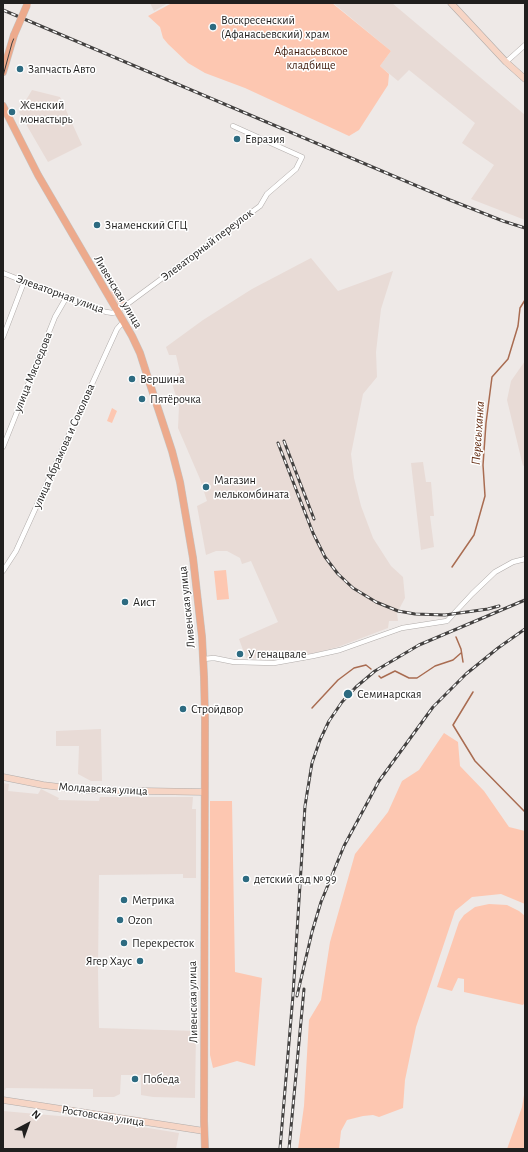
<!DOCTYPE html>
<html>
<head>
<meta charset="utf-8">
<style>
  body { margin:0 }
  #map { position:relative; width:528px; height:1152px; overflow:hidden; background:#eee9e7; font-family:"Alegreya Sans",sans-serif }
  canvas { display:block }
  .frame { position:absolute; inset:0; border:4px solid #201f1e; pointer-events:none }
  .north { position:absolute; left:8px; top:1104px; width:40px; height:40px; -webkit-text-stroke:3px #fff; paint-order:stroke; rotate:41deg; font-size:11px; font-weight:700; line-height:16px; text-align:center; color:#201f1e }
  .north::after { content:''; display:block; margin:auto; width:14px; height:18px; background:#201f1e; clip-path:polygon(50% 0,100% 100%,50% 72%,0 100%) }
</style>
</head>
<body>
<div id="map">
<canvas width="528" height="1152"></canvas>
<div class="frame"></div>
<div class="north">N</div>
</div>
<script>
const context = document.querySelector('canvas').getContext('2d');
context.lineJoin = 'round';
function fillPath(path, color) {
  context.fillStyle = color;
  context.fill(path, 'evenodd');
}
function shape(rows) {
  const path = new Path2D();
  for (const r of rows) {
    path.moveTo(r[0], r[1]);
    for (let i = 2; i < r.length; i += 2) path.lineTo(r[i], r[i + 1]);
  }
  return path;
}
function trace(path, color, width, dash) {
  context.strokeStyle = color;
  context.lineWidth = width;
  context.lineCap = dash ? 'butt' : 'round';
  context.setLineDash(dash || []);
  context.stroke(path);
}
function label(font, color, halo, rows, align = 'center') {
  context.font = font + ' "Alegreya Sans",sans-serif';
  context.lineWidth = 3;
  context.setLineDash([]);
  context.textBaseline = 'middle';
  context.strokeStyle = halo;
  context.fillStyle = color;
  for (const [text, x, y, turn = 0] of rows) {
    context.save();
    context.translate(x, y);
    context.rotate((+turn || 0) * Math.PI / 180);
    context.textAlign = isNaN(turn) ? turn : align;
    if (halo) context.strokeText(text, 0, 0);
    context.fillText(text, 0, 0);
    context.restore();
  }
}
fillPath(shape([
  [150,3,168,3,154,11],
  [333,3,392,3,525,115,525,220,471,199,494,165,462,143,475,123,409,70,398,81,380,66,391,51],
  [32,90,60,97,82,145,48,162,19,112],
  [311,258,338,291,393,271,381,309,376,352,377,377,363,394,351,454,354,478,361,506,373,538,391,566,403,577,405,598,397,613,398,621,389,621,388,628,338,647,315,653,283,658,268,659,246,658,239,639,278,622,251,561,242,564,240,558,227,551,216,551,206,555,197,506,207,501,200,479,178,428,179,406,171,380,180,372,176,355,169,355,166,347,203,320,252,289],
  [525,361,525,465,523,466,507,400,511,381],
  [423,462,426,482,431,482,434,516,430,516,434,547,421,550,411,463],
  [101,729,102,781,91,781,78,774,79,746,56,746,56,731],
  [3,783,9,784,8,791,38,794,41,789,59,798,58,800,99,801,100,797,193,797,192,809,196,809,196,878,183,878,183,874,99,875,98,971,99,1028,196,1031,195,1098,153,1097,141,1095,141,1075,121,1075,120,1094,114,1097,93,1097,93,1089,6,1088,5,1090,3,1090],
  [3,1111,93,1119,179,1133,176,1149,3,1149]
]), '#e8dbd6');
fillPath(shape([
  [172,3,332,3,391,51,380,66,389,74,388,85,359,130,349,136,245,88,205,73,188,63,168,44,163,38,160,27,148,16],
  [115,289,118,291,126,299,124,303,119,304,117,302,110,291],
  [112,408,117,411,112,423,107,421],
  [226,570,229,599,217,600,214,571],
  [444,733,458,742,460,766,484,791,509,827,525,831,525,904,501,894,472,897,455,911,416,1027,405,1080,403,1108,379,1117,373,1115,363,1116,347,1120,341,1131,339,1149,298,1149,304,1106,309,1020,321,1000,330,942,355,854,388,812,402,781,419,770],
  [210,801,232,801,235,972,262,978,255,1066,237,1061,213,1068,210,1055],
  [489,904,507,905,519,911,525,916,525,1002,523,1005,464,992,464,979,458,978,452,991,437,987,459,922,464,915,475,907],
  [525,1089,525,1149,507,1149,522,1107]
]), '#fdc7b1');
trace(shape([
  [452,567,474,535,485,496,483,465,486,423,492,377,508,359,518,326,520,308,525,300],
  [456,637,461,649,463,662],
  [379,676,381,678,395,671,409,678,417,678,435,666,453,660,461,653],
  [473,692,453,725,475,761,525,812],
  [312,708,338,680,354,668,366,665,371,669]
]), '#a96c51', 1.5);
const street = shape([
  [506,62,525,45],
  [3,273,66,298,106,312,113,313,126,305,260,206,267,194,296,169,302,157,233,126],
  [3,337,24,282],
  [3,447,55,317,66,298],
  [3,571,16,551,117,329,124,321],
  [203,659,214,658,234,662,274,663,313,656,340,650,402,628,447,621,472,594,495,572,513,562,525,559]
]);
const secondary = shape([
  [451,3,506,62,525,79],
  [3,777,43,785,84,790,204,792],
  [3,1100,204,1131]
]);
const primary = shape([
  [3,72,14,35],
  [3,106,38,175,132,336,140,353,148,378,172,451,180,482,193,558,202,637,204,677,205,719,204,1121,205,1149]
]);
trace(street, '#b1acaa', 5.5);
trace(secondary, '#b1acaa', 7);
trace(primary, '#c5c5c4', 8);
trace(street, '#fff', 4.5);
trace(secondary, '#f6d5c5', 6);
trace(primary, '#edaa8c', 7);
trace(shape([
  [3,76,12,43,28,3]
]), '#434140', 1);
const rail = shape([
  [3,10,450,200,503,221,525,228],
  [284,441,314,519],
  [278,443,313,533,325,557,338,574,353,588,376,602,398,611,415,614,445,615,488,609,499,606],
  [297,996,312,932,321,902,344,846,379,781,433,707,466,674,498,648,525,629],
  [280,1149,293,995,305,806,312,763,320,740,329,721,342,702,356,687,375,671,419,645,525,600],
  [289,1149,304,989]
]);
trace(rail, '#434140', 3);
trace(rail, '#fff', 1.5, [4.5]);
const primaryBridge = shape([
  [14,35,27,5]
]);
trace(primaryBridge, '#c5c5c4', 8, []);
trace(primaryBridge, '#edaa8c', 7);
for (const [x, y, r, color] of [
  [213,27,4,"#2d6b81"],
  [20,69,4,"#2d6b81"],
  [12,112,4,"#2d6b81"],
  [237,139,4,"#2d6b81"],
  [97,225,4,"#2d6b81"],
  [132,379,4,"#2d6b81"],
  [142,399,4,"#2d6b81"],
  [206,487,4,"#2d6b81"],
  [125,602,4,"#2d6b81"],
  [240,654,4,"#2d6b81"],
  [348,694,5,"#2d6b81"],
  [183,709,4,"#2d6b81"],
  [246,879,4,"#2d6b81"],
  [124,900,4,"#2d6b81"],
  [120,920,4,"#2d6b81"],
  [124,943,4,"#2d6b81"],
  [140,961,4,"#2d6b81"],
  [135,1079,4,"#2d6b81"]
]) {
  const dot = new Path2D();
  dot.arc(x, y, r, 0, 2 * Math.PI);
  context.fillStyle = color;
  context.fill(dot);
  trace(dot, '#fff', 1.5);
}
label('12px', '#201f1e', '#fff', [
  ["Воскресенский",221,20],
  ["(Афанасьевский) храм",221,34],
  ["Запчасть Авто",28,69],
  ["Женский",20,105],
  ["монастырь",20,119],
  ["Евразия",245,139],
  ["Знаменский СГЦ",105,225],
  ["Вершина",140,379],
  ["Пятёрочка",150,399],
  ["Магазин",214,480],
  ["мелькомбината",214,494],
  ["Аист",133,602],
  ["У генацвале",248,654],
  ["Семинарская",357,694],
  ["Стройдвор",191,709],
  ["детский сад № 99",254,879],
  ["Метрика",132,900],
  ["Ozon",128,920],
  ["Перекресток",132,943],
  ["Ягер Хаус",132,961,"right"],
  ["Победа",143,1079]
], 'left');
label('12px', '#411e0f', '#fff', [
  ["Афанасьевское",311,51],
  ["кладбище",311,65]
]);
label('12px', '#201f1e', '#fff', [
  ["Элеваторный переулок",207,245,-37],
  ["Ливенская улица",118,292,59],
  ["Элеваторная улица",60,294,20],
  ["улица Мясоедова",33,372,-68],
  ["улица Абрамова и Соколова",64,446,-66],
  ["Ливенская улица",187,607,-96],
  ["Молдавская улица",103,789,3],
  ["Ливенская улица",193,1002,-91],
  ["Ростовская улица",103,1116,9]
]);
label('italic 13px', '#642c11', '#fff', [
  ["Пересыханка",478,433,-86]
]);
</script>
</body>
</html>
